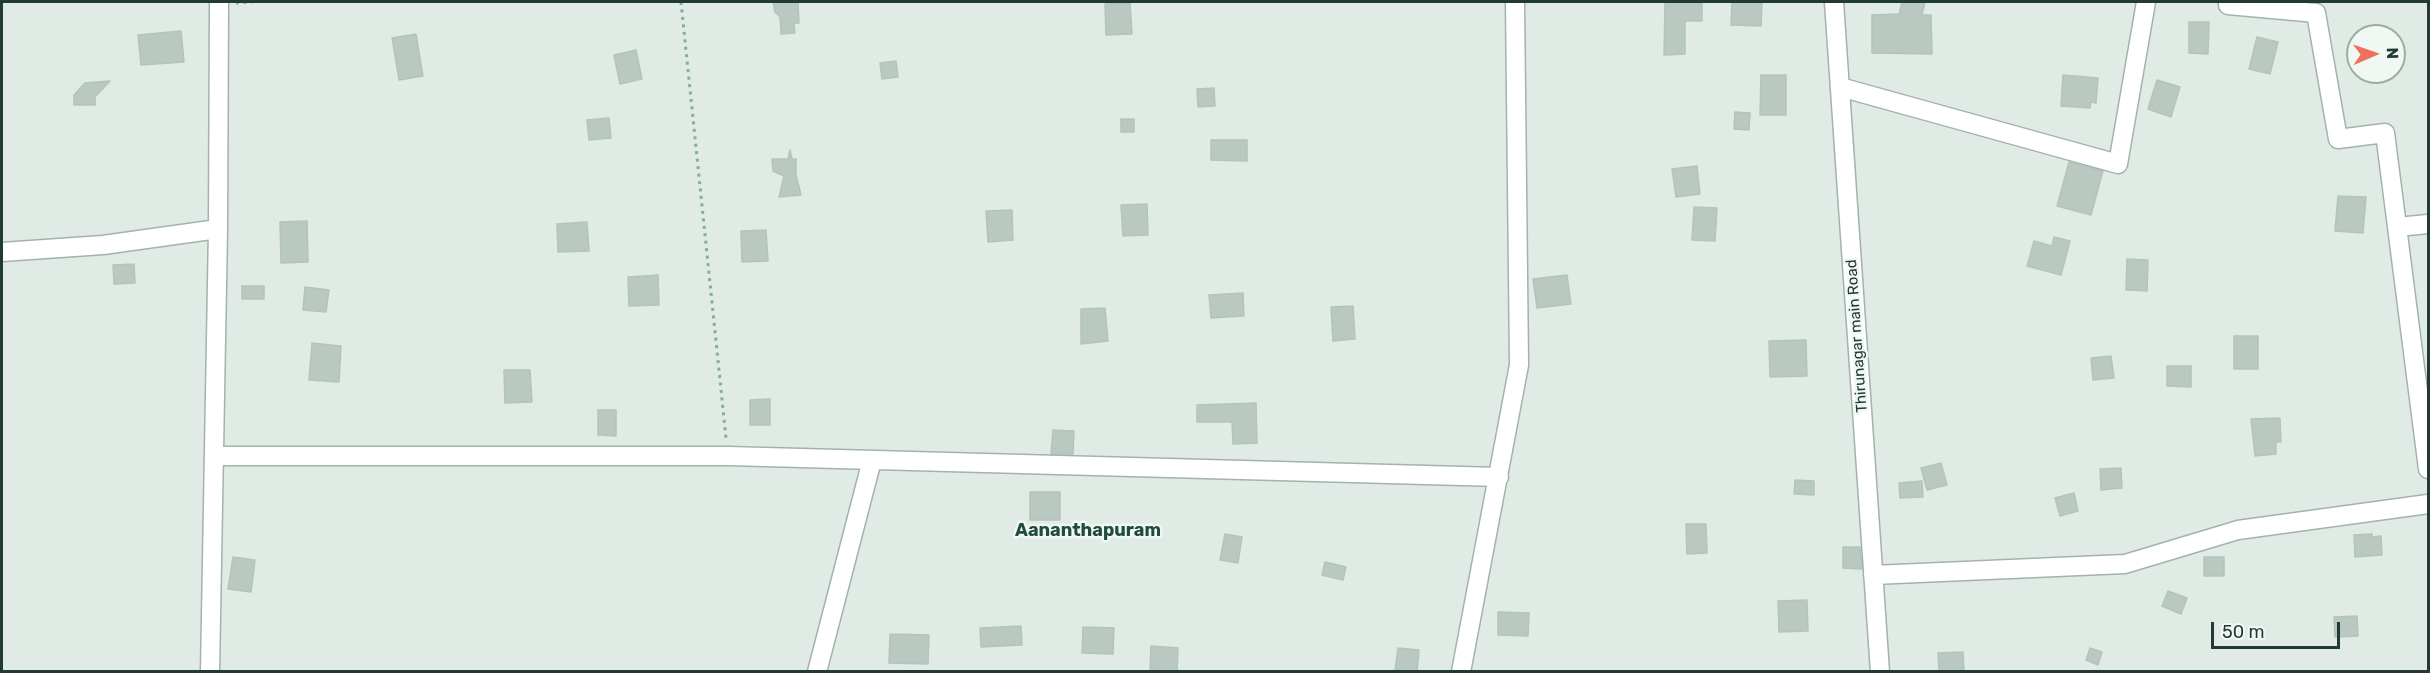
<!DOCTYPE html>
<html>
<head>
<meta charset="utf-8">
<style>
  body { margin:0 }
  #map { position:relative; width:2430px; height:673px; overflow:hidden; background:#e0ebe5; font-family:Rubik,sans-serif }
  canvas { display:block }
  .frame { position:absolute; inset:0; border:3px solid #213b32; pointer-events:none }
  .north { position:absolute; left:2346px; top:24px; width:60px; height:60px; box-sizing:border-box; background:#f1f8f3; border:2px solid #9eaca6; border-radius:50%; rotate:88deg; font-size:16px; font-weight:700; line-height:24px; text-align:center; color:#213b32 }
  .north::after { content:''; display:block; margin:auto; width:21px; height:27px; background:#ee725b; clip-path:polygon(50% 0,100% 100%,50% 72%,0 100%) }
  .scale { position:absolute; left:2211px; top:622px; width:129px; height:27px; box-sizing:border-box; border:3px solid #213b32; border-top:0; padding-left:8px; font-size:18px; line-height:21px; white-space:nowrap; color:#213b32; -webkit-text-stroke:4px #f1f8f3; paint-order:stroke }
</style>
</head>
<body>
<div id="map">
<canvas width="2430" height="673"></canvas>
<div class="frame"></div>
<div class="north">N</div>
<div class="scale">50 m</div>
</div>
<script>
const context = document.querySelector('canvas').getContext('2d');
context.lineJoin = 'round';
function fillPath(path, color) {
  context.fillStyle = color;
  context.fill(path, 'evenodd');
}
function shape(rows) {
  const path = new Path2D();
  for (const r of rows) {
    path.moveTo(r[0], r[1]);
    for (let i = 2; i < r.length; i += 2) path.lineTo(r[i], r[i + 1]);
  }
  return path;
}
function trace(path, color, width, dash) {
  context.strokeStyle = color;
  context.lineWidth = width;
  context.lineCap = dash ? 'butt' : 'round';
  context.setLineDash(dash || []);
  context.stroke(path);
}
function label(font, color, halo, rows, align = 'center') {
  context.font = font + ' Rubik,sans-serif';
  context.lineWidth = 5;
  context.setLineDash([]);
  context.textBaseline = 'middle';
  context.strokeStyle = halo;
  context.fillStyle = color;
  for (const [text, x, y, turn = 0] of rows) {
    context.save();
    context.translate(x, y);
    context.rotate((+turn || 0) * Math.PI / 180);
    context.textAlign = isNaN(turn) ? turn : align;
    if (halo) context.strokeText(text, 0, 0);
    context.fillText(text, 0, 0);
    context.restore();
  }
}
const building = shape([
  [773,2,798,2,799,23,794,23,795,33,781,34,780,17,775,12,773,2],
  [1665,2,1702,2,1702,21,1685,21,1685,54,1664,55,1665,2],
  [1732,2,1762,2,1761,26,1731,25,1732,2],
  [1902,2,1925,2,1922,15,1931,15,1932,54,1872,53,1872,15,1899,14,1902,2],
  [1130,3,1132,34,1106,35,1105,4,1130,3],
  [2189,22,2209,22,2208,54,2189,53,2189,22],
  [181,31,184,62,141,65,138,35,181,31],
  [416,34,423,76,399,80,392,38,416,34],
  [2257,37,2278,42,2270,74,2249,69,2257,37],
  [636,50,642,79,620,84,614,55,636,50],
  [896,61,898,77,882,79,880,63,896,61],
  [1761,75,1786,75,1786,115,1760,115,1761,75],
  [2063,75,2098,78,2096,103,2091,102,2090,108,2061,106,2063,75],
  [2157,80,2180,87,2171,117,2148,109,2157,80],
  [110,81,95,97,95,105,74,105,74,95,85,83,110,81],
  [1214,88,1215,106,1198,107,1197,89,1214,88],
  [1735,112,1750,113,1749,130,1734,129,1735,112],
  [609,118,611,138,589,140,587,120,609,118],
  [1121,119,1134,119,1134,132,1121,132,1121,119],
  [1211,140,1247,140,1247,161,1211,160,1211,140],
  [790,150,792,159,796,159,796,175,801,195,779,197,784,176,773,171,772,159,788,159,790,150],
  [2069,162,2103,171,2091,215,2057,206,2069,162],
  [1697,166,1700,194,1676,197,1672,169,1697,166],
  [2338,196,2366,197,2363,233,2335,231,2338,196],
  [1147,204,1148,235,1123,236,1121,205,1147,204],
  [1694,207,1717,208,1715,241,1692,240,1694,207],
  [1012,210,1013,240,988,242,986,211,1012,210],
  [307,221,308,262,281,263,280,222,307,221],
  [587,222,589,251,558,252,557,224,587,222],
  [766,230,768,261,742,262,741,231,766,230],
  [2054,237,2070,241,2061,275,2027,266,2034,241,2052,246,2054,237],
  [2127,259,2148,260,2147,291,2126,290,2127,259],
  [134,264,135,283,114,284,113,265,134,264],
  [658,275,659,305,629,306,628,277,658,275],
  [1567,275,1571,304,1537,308,1533,279,1567,275],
  [242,286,264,286,264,299,242,299,242,286],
  [305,287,329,290,326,312,303,310,305,287],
  [1243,293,1244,316,1211,318,1209,295,1243,293],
  [1353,306,1355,339,1333,341,1331,307,1353,306],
  [1105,308,1108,341,1081,344,1081,309,1105,308],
  [2234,336,2258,336,2258,369,2234,369,2234,336],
  [1806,340,1807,376,1770,377,1769,341,1806,340],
  [312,343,341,346,339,382,309,380,312,343],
  [2111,356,2114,378,2093,380,2091,358,2111,356],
  [2167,366,2191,366,2191,387,2167,386,2167,366],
  [504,370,530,370,532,402,505,403,504,370],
  [770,399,770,425,750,425,750,400,770,399],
  [1256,403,1257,443,1233,444,1232,422,1197,422,1197,405,1256,403],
  [598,410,616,410,616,436,598,435,598,410],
  [2280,418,2281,442,2276,442,2276,454,2255,456,2251,419,2280,418],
  [1053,430,1074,431,1073,454,1051,454,1053,430],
  [1941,463,1947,485,1927,490,1921,468,1941,463],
  [2121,468,2122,488,2101,490,2100,469,2121,468],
  [1795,480,1814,481,1814,495,1794,494,1795,480],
  [1922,481,1923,497,1900,498,1899,483,1922,481],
  [1030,492,1060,492,1060,520,1030,520,1030,492],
  [2074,493,2078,511,2060,516,2055,498,2074,493],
  [1686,524,1706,524,1707,553,1687,554,1686,524],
  [1225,534,1242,537,1238,563,1220,560,1225,534],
  [2372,534,2372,537,2381,536,2382,555,2355,557,2354,535,2372,534],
  [1843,547,1860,547,1862,569,1843,568,1843,547],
  [233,557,255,560,251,592,228,589,233,557],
  [2204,557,2224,557,2224,576,2204,576,2204,557],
  [1325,562,1346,567,1343,580,1322,575,1325,562],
  [2168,591,2187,598,2181,614,2162,606,2168,591],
  [1807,600,1808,631,1779,632,1778,601,1807,600],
  [1498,612,1529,613,1528,636,1498,635,1498,612],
  [2357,616,2358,636,2335,637,2334,617,2357,616],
  [1021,626,1022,645,981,647,980,628,1021,626],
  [1083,627,1114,628,1113,654,1082,653,1083,627],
  [890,634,929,635,928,664,889,663,890,634],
  [1151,646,1178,648,1177,672,1150,670,1151,646],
  [1398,648,1419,650,1417,672,1395,670,1398,648],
  [2090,648,2102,652,2098,665,2086,660,2090,648],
  [1963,652,1964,672,1939,672,1938,653,1963,652]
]);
fillPath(building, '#b9c8c1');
trace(building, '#b3c4bc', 1.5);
const minor = shape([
  [1834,2,1880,672],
  [2228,2,2228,5,2316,13,2338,139,2385,133,2428,469],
  [1840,87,2118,164,2146,2],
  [2397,227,2428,224],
  [2,252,103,245,218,229],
  [214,456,728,456,1499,477],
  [1873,575,2125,564,2238,530,2428,504],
  [210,672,218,229,219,4],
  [817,672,872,460],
  [1461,672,1519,365,1515,2]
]);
trace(minor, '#a3b3ac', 21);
trace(shape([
  [681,2,726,438],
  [236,3,252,2]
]), '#82ae9c', 3, [3, 4.5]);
trace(minor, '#fff', 18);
label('15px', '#213b32', '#f1f8f3', [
  ["Thirunagar main Road",1857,336,-94]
]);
label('bold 18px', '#1e4c3d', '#f1f8f3', [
  ["Aananthapuram",1088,531]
]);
</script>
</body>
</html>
